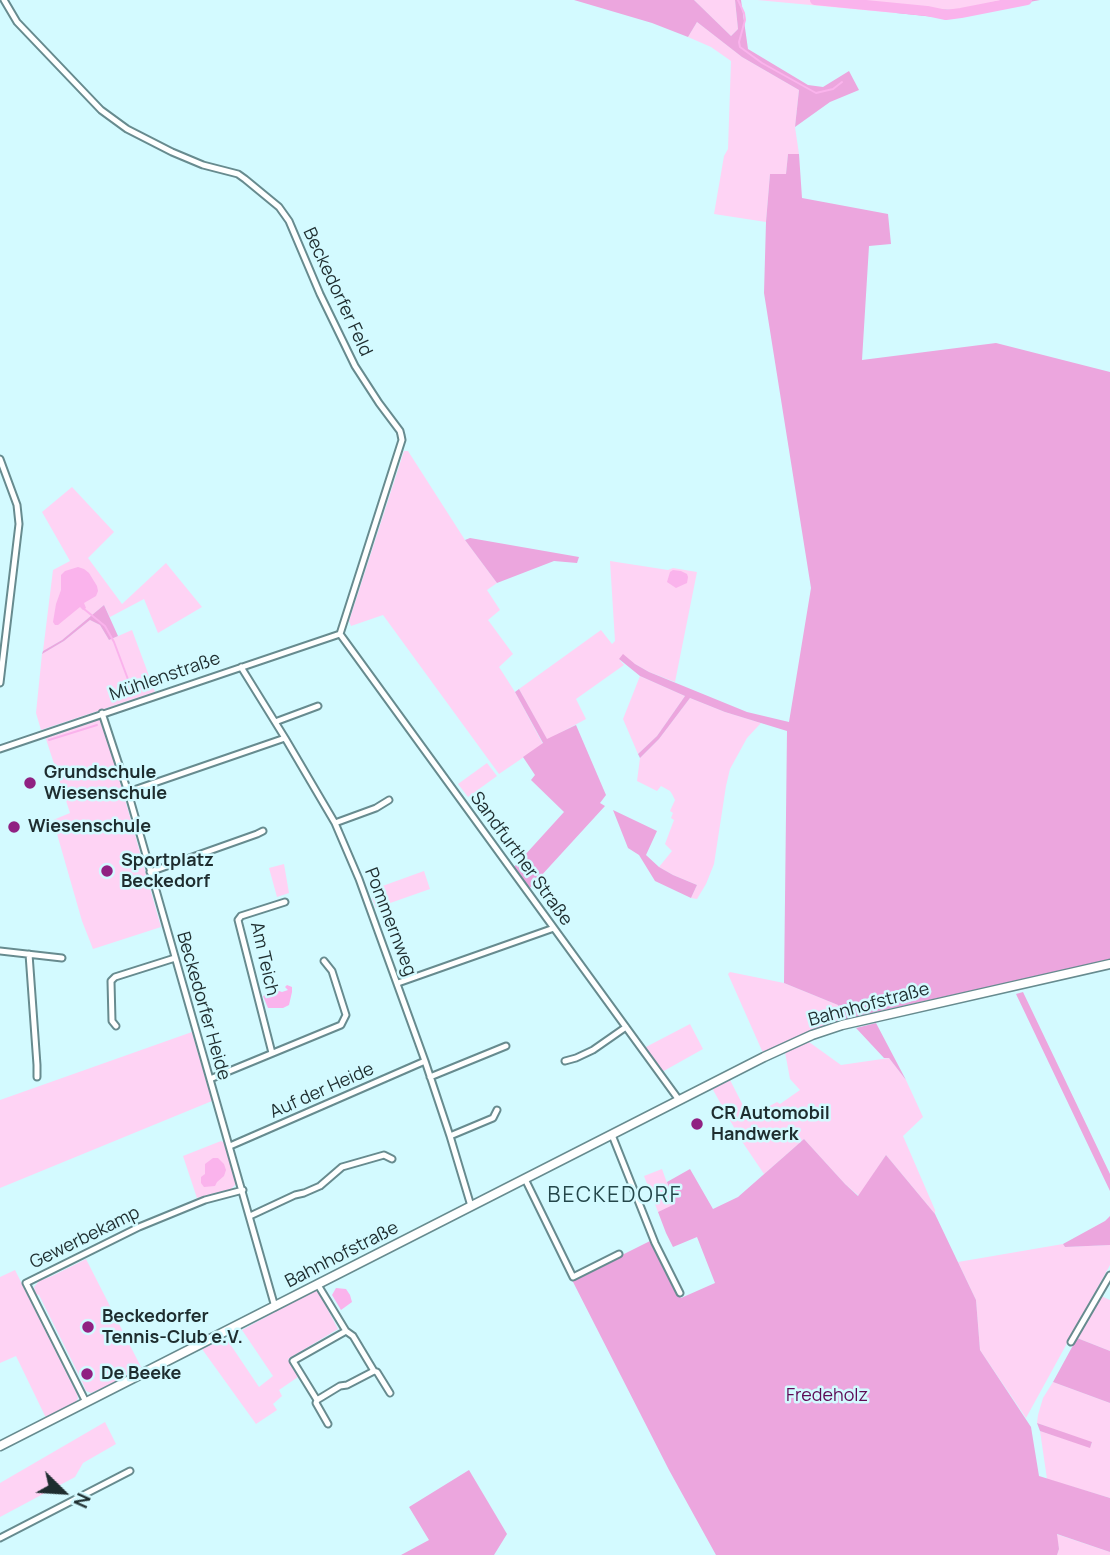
<!DOCTYPE html>
<html>
<head>
<meta charset="utf-8">
<style>
  body { margin:0 }
  #map { position:relative; width:1110px; height:1555px; overflow:hidden; background:#d3faff; font-family:Manrope,sans-serif }
  canvas { display:block }
  .north { position:absolute; left:28px; top:1457px; width:70px; height:70px; -webkit-text-stroke:5px #d3faff; paint-order:stroke; rotate:114deg; font-size:19px; font-weight:700; line-height:28px; text-align:center; color:#1e2d2f }
  .north::after { content:''; display:block; margin:auto; width:24px; height:32px; background:#1e2d2f; clip-path:polygon(50% 0,100% 100%,50% 72%,0 100%) }
</style>
</head>
<body>
<div id="map">
<canvas width="1110" height="1555"></canvas>
<div class="north">N</div>
</div>
<script>
const context = document.querySelector('canvas').getContext('2d');
context.lineJoin = 'round';
function fillPath(path, color) {
  context.fillStyle = color;
  context.fill(path, 'evenodd');
}
function shape(rows) {
  const path = new Path2D();
  for (const r of rows) {
    path.moveTo(r[0], r[1]);
    for (let i = 2; i < r.length; i += 2) path.lineTo(r[i], r[i + 1]);
  }
  return path;
}
function trace(path, color, width, dash) {
  context.strokeStyle = color;
  context.lineWidth = width;
  context.lineCap = dash ? 'butt' : 'round';
  context.setLineDash(dash || []);
  context.stroke(path);
}
function label(font, color, halo, rows, align = 'center') {
  context.font = font + ' Manrope,sans-serif';
  context.lineWidth = 5;
  context.setLineDash([]);
  context.textBaseline = 'middle';
  context.strokeStyle = halo;
  context.fillStyle = color;
  for (const [text, x, y, turn = 0] of rows) {
    context.save();
    context.translate(x, y);
    context.rotate((+turn || 0) * Math.PI / 180);
    context.textAlign = isNaN(turn) ? turn : align;
    if (halo) context.strokeText(text, 0, 0);
    context.fillText(text, 0, 0);
    context.restore();
  }
}
fillPath(shape([
  [694,0,735,0,738,29,731,36],
  [757,0,1003,0,958,10,933,9,899,6,896,13],
  [697,22,742,57,799,90,795,127,799,154,788,154,786,174,770,174,766,222,714,214,724,156,728,149,731,61,711,47,688,37],
  [404,451,408,451,465,540,497,583,487,590,500,610,488,620,513,654,499,667,515,692,543,744,499,774,383,615,351,626,349,621],
  [72,487,114,532,88,558,122,604,166,563,202,607,158,633,144,599,110,617,104,605,62,640,43,651,53,570,70,561,42,512],
  [610,561,668,570,673,568,697,572,675,682,649,672,635,664,619,659,624,665,576,699,586,719,547,740,519,689,601,630,612,644,615,641],
  [90,620,100,625,109,640,132,630,155,692,41,730,36,713,42,654,64,641],
  [640,676,685,696,657,736,638,754,623,719],
  [690,698,725,712,761,723,747,738,730,769,726,786,714,864,706,884,697,899,691,898,697,885,673,875,659,867,672,851,665,844,674,820,671,818,673,813,670,811,675,800,672,794,670,791,661,786,657,791,637,781,640,758,659,739],
  [95,720,100,720,104,725,161,927,93,949,82,921,53,820,70,813,45,736],
  [487,763,497,776,468,797,458,784],
  [284,864,289,893,277,897,269,868],
  [424,871,430,889,376,908,372,898,379,895,377,888],
  [730,972,784,983,838,1005,842,1021,816,1029,763,1053,728,974],
  [690,1024,703,1049,662,1072,644,1048],
  [192,1032,212,1101,0,1188,0,1100],
  [809,1042,841,1065,889,1058,906,1080,923,1117,903,1136,935,1210,935,1214,886,1155,859,1196,845,1184,804,1139,764,1174,741,1140,712,1088,730,1080,749,1117,777,1102,780,1104,800,1090,790,1079,785,1052],
  [221,1141,225,1143,237,1179,236,1184,231,1189,197,1198,183,1156],
  [662,1169,675,1205,658,1212,644,1176],
  [1063,1244,1065,1247,1110,1245,1110,1265,1026,1418,980,1350,976,1300,958,1262],
  [86,1259,141,1367,119,1379,114,1383,91,1393,86,1391,82,1381,39,1295,36,1294,34,1287,39,1281,52,1276],
  [15,1270,77,1394,78,1398,76,1402,46,1418,16,1356,0,1363,0,1277],
  [317,1289,338,1329,288,1359,298,1377,279,1390,282,1396,273,1404,277,1410,256,1424,202,1349,226,1338,259,1387,273,1376,242,1330],
  [1101,1296,1110,1300,1110,1351,1077,1338],
  [1053,1382,1110,1403,1110,1498,1047,1479,1040,1431,1090,1447,1092,1443,1037,1423,1038,1415,1043,1398],
  [105,1422,116,1444,83,1463,75,1477,0,1517,0,1483],
  [1056,1534,1110,1552,1110,1555,1057,1555,1059,1549]
]), '#fed3f4');
fillPath(shape([
  [574,0,694,0,731,36,738,29,735,0,741,0,748,49,808,85,823,87,849,71,859,90,830,102,795,127,799,90,742,57,697,22,688,37,652,23],
  [1003,0,1040,0,944,18,896,13,899,6,933,9,958,10],
  [788,154,799,154,802,198,888,214,891,244,869,246,862,360,996,343,1110,372,1110,960,862,1015,842,1021,838,1005,784,983,787,731,725,712,690,698,659,739,640,758,638,754,657,736,685,696,640,676,619,659,623,654,635,664,649,672,747,712,789,722,811,588,764,293,766,222,770,174,786,174],
  [470,538,579,557,577,563,554,561,497,583,465,540],
  [104,605,118,636,109,640,100,625,90,620,64,641,42,654,43,651,62,640],
  [519,689,547,739,576,725,606,795,600,803,605,806,529,889,514,867,564,812,531,780,535,775,523,757,543,743,515,692],
  [613,810,657,831,646,855,659,867,673,875,697,885,691,898,655,881,639,855,628,848],
  [1023,992,1110,1174,1110,1191,1016,994],
  [876,1023,906,1080,889,1058,884,1058,856,1028],
  [804,1139,845,1184,858,1196,886,1155,935,1214,976,1300,980,1350,1031,1427,1039,1476,1110,1498,1110,1552,1057,1534,1059,1549,1057,1555,716,1555,669,1470,572,1280,652,1240,681,1298,715,1283,697,1237,673,1247,666,1233,658,1212,675,1204,667,1182,690,1169,713,1209,738,1197],
  [1110,1216,1110,1245,1065,1247,1063,1244,1105,1221],
  [1077,1338,1110,1351,1110,1403,1053,1382],
  [1037,1423,1092,1442,1090,1448,1040,1431],
  [469,1470,507,1534,494,1555,401,1555,429,1540,409,1507]
]), '#eca6de');
fillPath(shape([
  [78,567,84,569,89,573,97,586,98,591,96,596,84,603,86,608,83,610,80,607,58,625,55,625,53,622,56,604,61,590,61,575,65,571],
  [673,570,681,571,687,574,688,577,687,583,676,588,667,582,670,572],
  [287,985,292,987,292,992,289,1005,283,1008,268,1008,263,996,276,990,282,992,288,990,285,987],
  [213,1158,218,1158,224,1164,226,1170,224,1176,217,1182,215,1186,204,1187,201,1183,201,1177,205,1174,205,1164],
  [336,1288,346,1289,350,1295,352,1302,341,1310,332,1295]
]), '#fab3ec');
trace(shape([
  [738,0,744,13,745,20,739,42,740,47,762,63,816,93,833,89,842,82],
  [84,609,105,626,114,642,129,682],
  [49,740,97,725]
]), '#fab3ec', 2);
trace(shape([
  [815,0,927,11,946,15,961,13,1027,0]
]), '#fab3ec', 10);
const street = shape([
  [4,0,17,22,101,110,127,129,172,152,203,165,238,174,245,179,279,207,289,221,320,294,355,366,379,403,400,431,401,435,402,440,340,634],
  [0,459,17,505,19,524,0,683],
  [340,634,679,1100],
  [241,667,285,738,335,823,359,879,425,1061,450,1136,471,1206],
  [102,713,128,792,275,1307],
  [275,722,318,706],
  [0,749,340,634],
  [128,792,285,738],
  [335,823,376,808,389,800],
  [150,872,257,834,263,831],
  [0,951,62,958],
  [29,954,37,1065,37,1077],
  [398,983,554,928],
  [116,1026,112,1021,111,981,115,977,175,958],
  [272,1053,238,920,241,916,285,902],
  [565,1061,576,1058,593,1050,626,1027],
  [430,1077,506,1046],
  [210,1079,341,1025,346,1015,332,971,324,961],
  [612,1135,655,1243,680,1293],
  [450,1136,493,1118,497,1110],
  [230,1146,425,1061],
  [525,1179,573,1277,619,1254],
  [250,1216,295,1195,304,1193,320,1186,342,1167,384,1155,392,1159],
  [318,1285,346,1331,293,1361,317,1400,340,1386,347,1385,374,1371,353,1336,346,1331],
  [1071,1342,1110,1275],
  [374,1371,377,1372,390,1393],
  [317,1400,316,1403,328,1424],
  [86,1402,26,1283,139,1227,205,1200,243,1190],
  [0,1538,130,1471]
]);
const secondary = shape([
  [0,1446,764,1057,812,1035,842,1025,1110,964]
]);
trace(street, '#678b8f', 9);
trace(secondary, '#678b8f', 11);
trace(street, '#fff', 5);
trace(secondary, '#fff', 8);
for (const [x, y, r, color] of [
  [30,783,7,"#902182"],
  [14,827,7,"#902182"],
  [107,871,7,"#902182"],
  [697,1124,7,"#902182"],
  [88,1327,7,"#902182"],
  [87,1374,7,"#902182"]
]) {
  const dot = new Path2D();
  dot.arc(x, y, r, 0, 2 * Math.PI);
  context.fillStyle = color;
  context.fill(dot);
  trace(dot, '#d3faff', 2.5);
}
label('18px', '#1e2d2f', '#d3faff', [
  ["Beckedorfer Feld",337,292,65],
  ["Mühlenstraße",165,677,-19],
  ["Sandfurther Straße",521,859,54],
  ["Pommernweg",390,922,69],
  ["Am Teich",264,959,77],
  ["Bahnhofstraße",869,1005,-15],
  ["Beckedorfer Heide",203,1006,74],
  ["Auf der Heide",322,1091,-24],
  ["Gewerbekamp",85,1238,-26],
  ["Bahnhofstraße",342,1255,-27]
]);
label('bold 18px', '#1e2d2f', '#d3faff', [
  ["Grundschule",44,773],
  ["Wiesenschule",44,794],
  ["Wiesenschule",28,827],
  ["Sportplatz",121,861],
  ["Beckedorf",121,882],
  ["CR Automobil",711,1114],
  ["Handwerk",711,1135],
  ["Beckedorfer",102,1317],
  ["Tennis-Club e.V.",102,1338],
  ["De Beeke",101,1374]
], 'left');
label('18px', '#5e0b55', '#d3faff', [
  ["Fredeholz",827,1396]
]);
context.letterSpacing = '2px';
label('21px', '#24474b', '#d3faff', [
  ["BECKEDORF",615,1196]
]);
context.letterSpacing = '0px';
</script>
</body>
</html>
